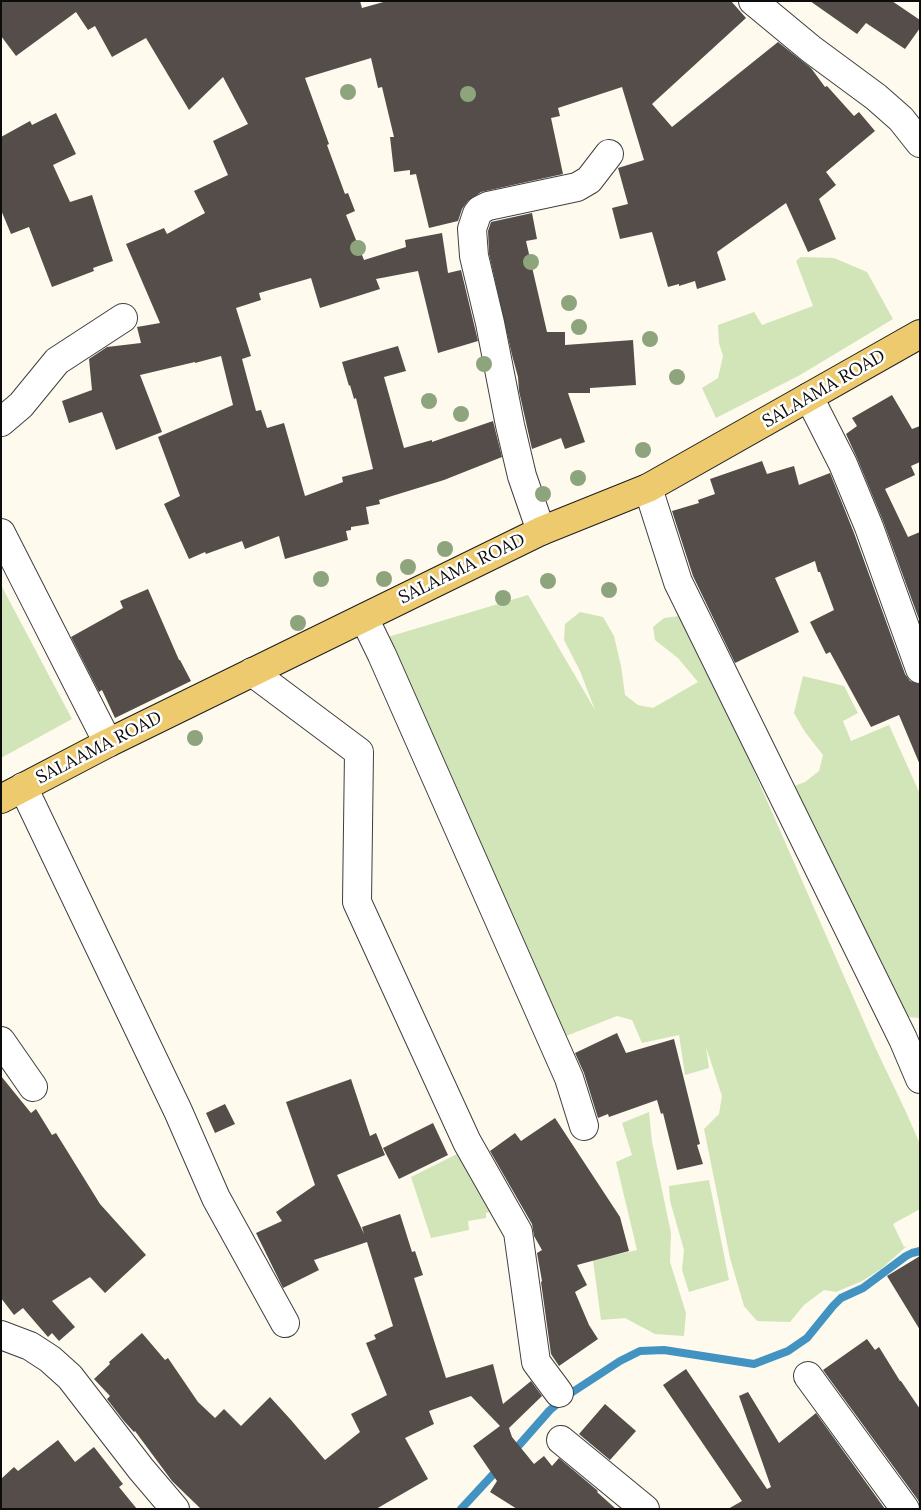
<!DOCTYPE html>
<html>
<head>
<meta charset="utf-8">
<style>
  body { margin:0 }
  #map { position:relative; width:921px; height:1510px; overflow:hidden; background:#fefaed; font-family:Lora,serif }
  canvas { display:block }
  .frame { position:absolute; inset:0; border:2px solid #0c0c0c; pointer-events:none }
</style>
</head>
<body>
<div id="map">
<canvas width="921" height="1510"></canvas>
<div class="frame"></div>
</div>
<script>
const context = document.querySelector('canvas').getContext('2d');
context.lineJoin = 'round';
function fillPath(path, color) {
  context.fillStyle = color;
  context.fill(path, 'evenodd');
}
function shape(rows) {
  const path = new Path2D();
  for (const r of rows) {
    path.moveTo(r[0], r[1]);
    for (let i = 2; i < r.length; i += 2) path.lineTo(r[i], r[i + 1]);
  }
  return path;
}
function trace(path, color, width, dash) {
  context.strokeStyle = color;
  context.lineWidth = width;
  context.lineCap = dash ? 'butt' : 'round';
  context.setLineDash(dash || []);
  context.stroke(path);
}
function label(font, color, halo, rows, align = 'center') {
  context.font = font + ' Lora,serif';
  context.lineWidth = 5;
  context.setLineDash([]);
  context.textBaseline = 'middle';
  context.strokeStyle = halo;
  context.fillStyle = color;
  for (const [text, x, y, turn = 0] of rows) {
    context.save();
    context.translate(x, y);
    context.rotate((+turn || 0) * Math.PI / 180);
    context.textAlign = isNaN(turn) ? turn : align;
    if (halo) context.strokeText(text, 0, 0);
    context.fillText(text, 0, 0);
    context.restore();
  }
}
fillPath(shape([
  [801,257,834,258,867,272,893,319,800,375,716,418,702,388,718,378,723,356,719,343,718,325,754,312,762,325,813,306,796,261],
  [1,585,72,719,1,758],
  [528,595,595,710,580,671,564,640,565,624,580,612,603,617,614,636,621,666,625,695,638,705,653,708,698,682,678,658,655,640,653,627,664,618,679,616,692,632,725,699,743,746,875,1047,906,1112,920,1144,920,1209,893,1224,904,1247,907,1246,881,1269,862,1281,836,1292,824,1290,804,1305,790,1322,757,1321,744,1306,730,1258,704,1129,719,1114,722,1096,706,1047,709,1068,685,1075,679,1035,642,1043,632,1020,617,1016,561,1038,381,639],
  [803,676,844,686,858,713,843,721,851,741,889,725,920,794,920,1018,907,1017,896,998,794,786,805,782,819,771,823,755,805,732,794,713],
  [649,1112,652,1142,671,1233,670,1262,686,1313,684,1336,655,1334,625,1318,601,1320,593,1260,637,1250,616,1162,632,1155,622,1123],
  [469,1148,508,1207,486,1213,486,1218,468,1221,469,1230,431,1238,411,1177],
  [709,1180,729,1280,689,1292,682,1270,684,1250,670,1201,669,1186]
]), '#d1e5b9');
trace(shape([
  [513,1452,550,1410,571,1393,620,1361,640,1351,664,1350,754,1364,788,1351,807,1338,833,1306,841,1298,863,1288,906,1256,912,1253,920,1251],
  [461,1509,499,1468]
]), '#4293c2', 8);
fillPath(shape([
  [1,1,360,1,362,8,387,1,731,1,746,18,652,104,672,127,778,42,811,68,825,87,827,86,854,116,859,112,875,131,826,172,836,185,819,199,836,239,808,252,786,203,717,252,726,280,697,289,695,281,679,286,679,284,668,287,652,232,620,239,612,208,628,204,618,168,644,160,622,87,558,108,560,116,551,118,563,174,481,192,468,201,462,209,458,221,429,228,416,174,410,175,410,170,394,172,390,137,394,137,382,87,378,88,371,58,305,78,329,144,327,145,345,194,348,193,355,211,346,215,364,260,406,247,405,240,442,233,448,273,461,270,478,341,438,353,418,271,376,279,380,289,320,308,311,278,259,293,261,300,236,308,251,356,242,359,256,411,261,410,267,428,284,423,305,496,343,482,342,477,373,469,356,398,354,399,350,385,349,386,342,362,398,346,406,371,384,377,404,448,432,440,432,442,493,421,502,457,444,480,379,500,380,504,366,507,369,524,351,527,351,530,346,531,348,540,285,559,279,536,245,549,242,541,206,554,205,552,189,559,164,504,180,496,158,437,233,405,221,356,195,363,195,362,140,375,162,432,116,450,102,412,69,423,62,401,92,390,89,359,107,347,141,343,137,327,160,323,126,244,164,228,167,234,205,213,194,191,228,175,213,141,248,124,223,77,189,110,146,38,112,57,95,26,88,30,76,12,16,56,1,36],
  [810,1,892,1,920,20,920,28,905,49,866,23,857,34],
  [56,113,76,154,53,165,70,202,92,195,113,261,93,268,94,271,52,287,29,227,11,234,1,210,1,137,30,121,32,125],
  [532,213,537,239,526,241,547,332,565,332,565,345,633,340,636,385,590,388,590,393,568,393,585,442,565,449,561,438,532,449,519,391,518,377,512,355,489,254,488,231,491,222],
  [892,395,912,429,920,426,920,462,911,466,915,475,885,489,908,537,920,532,920,622,883,521,857,458,846,434,857,426,852,418],
  [762,461,767,474,794,466,799,485,830,473,854,533,905,674,910,681,920,684,920,765,899,715,871,727,830,652,826,654,810,622,834,610,820,572,818,572,815,561,775,578,799,632,735,663,693,576,672,511,699,503,698,500,715,494,710,479],
  [148,589,179,660,180,660,191,681,115,718,102,690,99,692,71,637,123,608,120,601],
  [617,1033,626,1053,674,1039,700,1144,697,1145,703,1164,677,1170,663,1113,661,1114,657,1100,609,1117,608,1114,598,1118,584,1073,575,1053],
  [1,1076,31,1113,36,1109,52,1135,56,1133,100,1204,146,1255,105,1293,90,1277,52,1301,75,1327,59,1341,52,1333,48,1337,23,1308,14,1315,1,1298],
  [351,1079,370,1136,376,1133,385,1155,337,1175,364,1234,362,1227,400,1214,412,1252,415,1251,423,1275,414,1278,446,1378,493,1364,503,1404,531,1381,542,1396,509,1428,512,1437,534,1464,544,1456,552,1466,559,1458,598,1491,597,1492,616,1509,517,1509,490,1492,497,1481,473,1446,500,1426,471,1396,429,1411,434,1424,405,1438,428,1479,376,1509,201,1509,172,1481,135,1431,134,1432,124,1421,107,1399,110,1396,94,1379,110,1364,109,1362,142,1333,165,1360,168,1358,198,1402,215,1418,224,1409,241,1426,270,1397,291,1420,325,1460,360,1432,351,1414,387,1395,366,1343,376,1339,374,1335,393,1326,367,1242,314,1260,319,1270,283,1288,256,1233,282,1221,276,1212,315,1185,286,1102],
  [225,1104,235,1124,215,1133,206,1113],
  [555,1118,620,1217,629,1251,577,1265,587,1285,575,1292,589,1325,598,1339,559,1366,551,1354,541,1282,542,1281,537,1253,542,1250,534,1236,532,1224,490,1151,515,1133,521,1141],
  [433,1123,448,1155,399,1179,383,1148],
  [920,1256,920,1330,887,1276],
  [867,1339,875,1350,879,1347,900,1381,901,1381,920,1409,920,1505,918,1500,823,1370],
  [686,1369,767,1489,771,1487,739,1396,748,1392,779,1443,816,1413,885,1509,728,1509,742,1501,663,1385],
  [605,1404,636,1431,610,1460,579,1434],
  [58,1440,75,1462,94,1447,123,1484,119,1487,137,1509,1,1509,1,1479,14,1467,18,1471]
]), '#544d49');
const minor = shape([
  [753,1,811,49,876,97,901,119,920,143],
  [809,397,843,464,869,527,920,669],
  [1,422,21,405,57,361,123,318],
  [648,488,678,582,903,1039,920,1079],
  [541,531,522,476,510,425,490,323,474,256,472,229,477,214,480,210,488,206,577,187,589,180,609,154],
  [1,533,108,743],
  [364,618,382,655,569,1078,584,1126],
  [252,672,359,752,357,902,467,1142,518,1232,536,1362,559,1393],
  [23,787,178,1111,216,1198,285,1323],
  [1,1041,33,1087],
  [1,1335,30,1346,50,1359,70,1377,141,1469,175,1509],
  [808,1376,905,1509],
  [561,1440,645,1509]
]);
const major = shape([
  [1,799,108,743,541,531,648,488,920,334]
]);
trace(minor, '#3f3f3f', 30);
trace(major, '#1d1d1d', 30);
trace(minor, '#fff', 28);
trace(major, '#edca6d', 28);
context.fillStyle = '#8da47d';
for (const [x, y] of [
  [348,92],
  [468,94],
  [358,248],
  [531,262],
  [569,303],
  [579,327],
  [650,339],
  [484,364],
  [677,377],
  [429,401],
  [461,414],
  [643,450],
  [578,478],
  [543,494],
  [445,549],
  [408,567],
  [321,579],
  [384,579],
  [548,581],
  [609,590],
  [503,598],
  [298,623],
  [195,738]
]) {
  context.beginPath();
  context.arc(x, y, 8, 0, 2 * Math.PI);
  context.fill();
}
label('18px', '#0c0c0c', '#fff', [
  ["SALAAMA ROAD",824,389,-30],
  ["SALAAMA ROAD",462,569,-26],
  ["SALAAMA ROAD",99,748,-27]
]);
</script>
</body>
</html>
